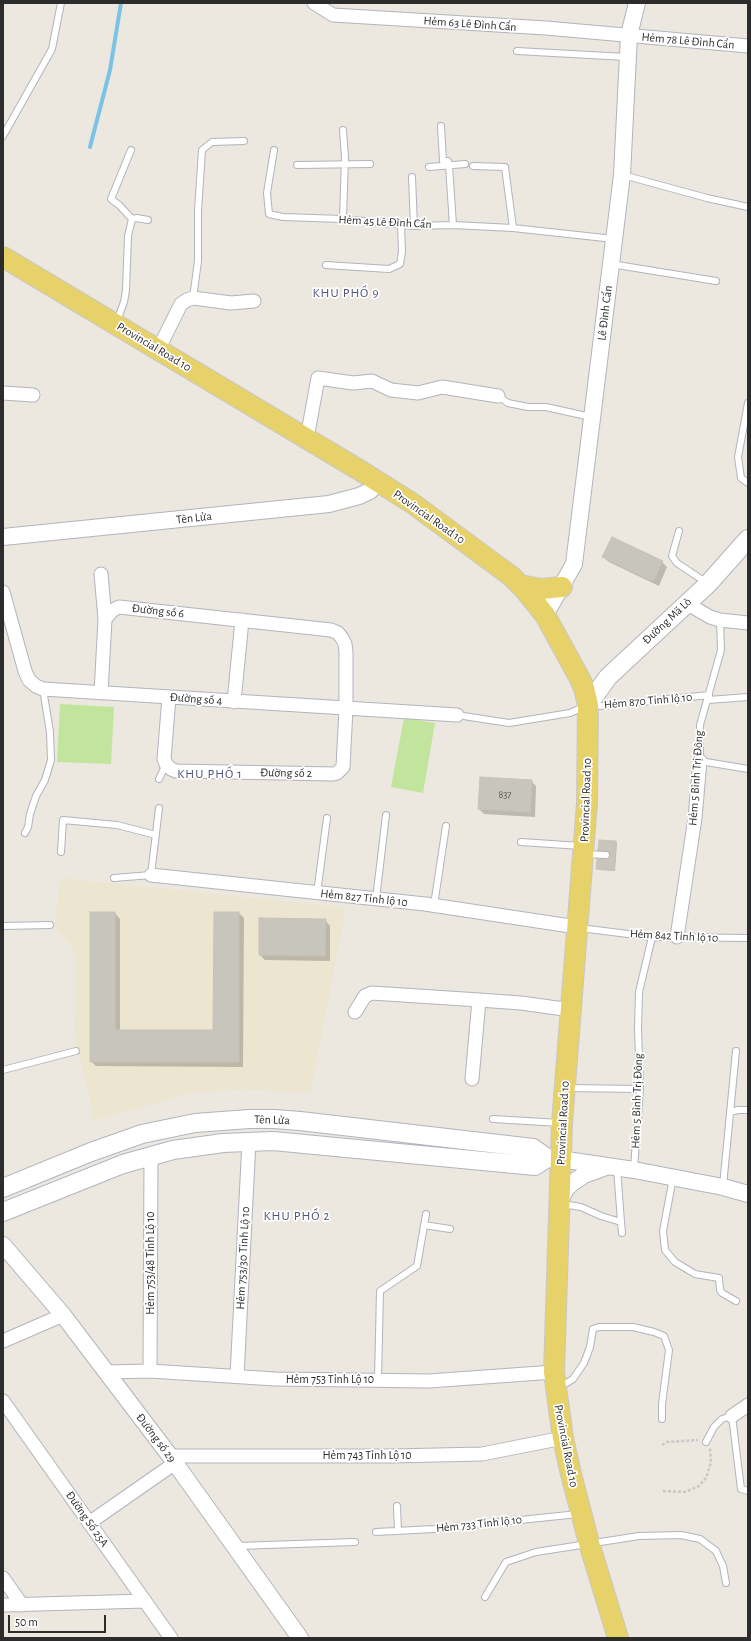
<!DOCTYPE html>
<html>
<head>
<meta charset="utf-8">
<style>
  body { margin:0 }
  #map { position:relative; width:751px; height:1641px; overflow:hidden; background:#ece7df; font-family:"Alegreya Sans",sans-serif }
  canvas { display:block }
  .frame { position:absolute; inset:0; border:4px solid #2c2c2c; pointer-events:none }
  .scale { position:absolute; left:8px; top:1615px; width:98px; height:18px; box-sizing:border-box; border:2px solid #2c2c2c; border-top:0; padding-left:5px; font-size:12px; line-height:14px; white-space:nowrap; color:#2c2c2c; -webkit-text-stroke:3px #fff; paint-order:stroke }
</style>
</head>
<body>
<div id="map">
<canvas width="751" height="1641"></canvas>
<div class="frame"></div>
<div class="scale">50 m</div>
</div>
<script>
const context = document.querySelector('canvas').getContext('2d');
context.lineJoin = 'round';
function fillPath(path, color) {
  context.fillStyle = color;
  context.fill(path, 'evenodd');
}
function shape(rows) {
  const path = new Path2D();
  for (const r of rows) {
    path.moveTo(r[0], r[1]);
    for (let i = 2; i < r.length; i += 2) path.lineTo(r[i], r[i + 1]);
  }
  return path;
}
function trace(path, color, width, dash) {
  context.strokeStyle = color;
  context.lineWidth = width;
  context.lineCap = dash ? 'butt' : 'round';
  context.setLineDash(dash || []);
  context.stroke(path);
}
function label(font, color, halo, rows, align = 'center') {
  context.font = font + ' "Alegreya Sans",sans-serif';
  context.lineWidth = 3.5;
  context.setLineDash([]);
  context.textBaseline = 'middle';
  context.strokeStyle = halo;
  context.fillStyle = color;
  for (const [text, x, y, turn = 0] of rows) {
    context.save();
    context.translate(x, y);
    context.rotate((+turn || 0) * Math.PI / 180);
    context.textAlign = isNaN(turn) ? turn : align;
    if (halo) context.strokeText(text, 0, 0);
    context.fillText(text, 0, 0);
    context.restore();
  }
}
fillPath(shape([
  [60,878,346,908,310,1093,243,1089,193,1093,94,1120,75,1035,76,953,55,927]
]), '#ece5d0');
fillPath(shape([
  [60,704,114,707,111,764,57,762],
  [404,718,435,723,423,793,391,787]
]), '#c1e59c');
fillPath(shape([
  [603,557,662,562,667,567,659,586,609,562],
  [531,781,536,786,535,817,484,814,479,809],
  [616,842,617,843,615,871,599,870,597,868],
  [91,913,115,913,120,919,120,1031,214,1031,239,913,244,918,243,1067,96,1066,91,1061],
  [325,920,330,926,330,961,265,960,260,955]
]), '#0003');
trace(shape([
  [90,147,110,70,121,3]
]), '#7ac3e7', 4);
const building = shape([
  [612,537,663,561,653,581,602,557,612,537],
  [480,777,532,780,530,812,478,809,480,777],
  [599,840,616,841,614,870,596,869,599,840],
  [90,912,115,912,115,1030,213,1030,214,912,239,912,239,1062,90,1062,90,912],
  [259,918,326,919,325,956,259,955,259,918]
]);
fillPath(building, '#c8c5bd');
trace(building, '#c8c3b9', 1);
const service = shape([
  [517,51,626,57],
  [441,126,443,161,448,161,449,166,453,225],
  [343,130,345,157,343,219],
  [3,136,52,49,61,3],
  [274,150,267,193,269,214,283,217,343,219,414,226,453,225,513,228,614,239],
  [297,165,370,164],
  [473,166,505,167,513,228],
  [429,167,465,164],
  [623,175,707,198,748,207],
  [412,177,414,226],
  [132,219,137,218,148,220],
  [611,264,716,281],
  [326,265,389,269,400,264,402,252,401,225],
  [193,298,198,261,198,211,202,150,212,142,244,141],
  [117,321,124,302,126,290,128,236,132,219,119,205,111,199,131,150],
  [498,396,508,403,528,407,546,407,591,417],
  [748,403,738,457,741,478,748,483],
  [679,531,672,556,677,563,707,583],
  [720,620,721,650,700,725,700,761,748,769],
  [708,700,748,697],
  [457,715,509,723,570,713,588,705,604,706,709,695],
  [159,779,166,764],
  [25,833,28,827,30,814,36,796,45,780,51,760,50,732,43,689],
  [521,842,581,846],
  [61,852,63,820,117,825,156,835],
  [585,854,606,855],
  [114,878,151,875,159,808],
  [317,893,327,818],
  [376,899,386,815],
  [434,905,446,826],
  [3,926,50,925],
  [580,928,652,937,748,938],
  [3,1070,76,1051],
  [567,1088,640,1089],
  [730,1112,738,1110,748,1110],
  [493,1119,560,1123],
  [617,1168,621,1222],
  [634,1168,640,1089,638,1028,639,992,652,937],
  [673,1178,663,1231,665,1250,675,1262,695,1274,719,1278,720,1290,722,1293,736,1301],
  [723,1186,736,1051],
  [562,1204,581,1207,601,1216,621,1222,622,1233],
  [424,1225,450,1229],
  [378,1379,380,1291,417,1266,426,1214],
  [560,1387,573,1379,584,1363,590,1347,593,1329,599,1327,633,1327,654,1332,664,1336,669,1350,662,1404,662,1419],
  [706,1442,714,1427,722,1419,732,1416,741,1489,748,1491],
  [397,1506,398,1531],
  [376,1532,434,1529,578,1514],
  [237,1546,355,1542],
  [485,1597,506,1562,536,1552,639,1536,681,1535,700,1539,716,1551,723,1566,726,1583]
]);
const minor = shape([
  [314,3,333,15,546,28,748,46],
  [158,350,181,304,187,300,193,298,231,303,254,301],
  [3,393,33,395],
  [307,438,318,378,353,383,372,381,391,390,418,393,442,387,498,396],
  [101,574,105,619],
  [3,592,25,671,29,680,36,686,43,689,457,715],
  [686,603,710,617,720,620,748,623],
  [101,693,105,619,113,610,119,607,331,630,338,633,342,638,345,644,346,652,346,708,343,767,337,773,333,774,176,771,171,769,166,764,164,759,169,697],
  [234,702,242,620],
  [151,875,425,904,577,927],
  [677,937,695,818,700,761],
  [355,1012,365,996,372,993,479,1000],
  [472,1079,479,1000,521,1003,571,1010],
  [3,1341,63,1315],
  [150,1371,151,1156],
  [105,1372,150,1371,275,1379,429,1381,554,1372],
  [237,1376,249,1141],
  [3,1401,171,1638],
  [732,1416,748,1405],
  [170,1456,392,1456,482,1454,563,1438],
  [89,1523,175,1463],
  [3,1578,22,1605],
  [3,1605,145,1601]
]);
const tertiary = shape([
  [3,537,329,504,359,496,370,491,377,481],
  [545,615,574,564,622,175,629,35,637,3],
  [560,1159,634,1170,723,1187,748,1194],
  [559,1203,566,1189,572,1183,584,1175,606,1167],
  [3,1245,63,1315,170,1456,300,1638]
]);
const secondary = shape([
  [588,705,608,677,708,584,748,539],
  [3,1188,91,1152,142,1134,195,1123,249,1119,274,1119,300,1121,533,1148,547,1158,560,1159],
  [3,1212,123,1164,173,1150,223,1143,273,1141,535,1166,547,1158]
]);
const primary = shape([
  [3,257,361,471,412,503,511,576,524,589,545,615,580,679,584,688,588,705,587,803,562,1123,554,1372,563,1438,571,1474,589,1543,618,1638],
  [520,585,541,589,562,587]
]);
trace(service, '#b2b4be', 8);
trace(minor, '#b2b4be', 15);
trace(tertiary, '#b2b4be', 18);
trace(secondary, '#b2b4be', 20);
trace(primary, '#c8c8c8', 22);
trace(shape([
  [662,1445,667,1442,698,1440],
  [663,1491,685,1492,699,1486,706,1478,711,1462,710,1448]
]), '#c8c8c8', 2.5, [3, 2]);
trace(service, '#fff', 6);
trace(minor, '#fff', 13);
trace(tertiary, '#fff', 16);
trace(secondary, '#fff', 18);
trace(primary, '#e7d269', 20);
label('10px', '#535250', null, [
  ["837",505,795]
]);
label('12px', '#2c2c2c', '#fff', [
  ["Hẻm 63 Lê Đình Cẩn",470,24,4],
  ["Hẻm 78 Lê Đình Cẩn",688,41,5],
  ["Hẻm 45 Lê Đình Cẩn",385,222,3],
  ["Lê Đình Cẩn",605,313,-83],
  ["Provincial Road 10",154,347,31],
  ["Provincial Road 10",429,517,35],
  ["Tên Lửa",194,518,-6],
  ["Đường số 6",158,611,6],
  ["Đường Mã Lò",667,621,-43],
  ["Đường số 4",196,699,4],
  ["Hẻm 870 Tỉnh lộ 10",648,701,-5],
  ["Đường số 2",286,773,1],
  ["Hẻm 5 Bình Trị Đông",696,778,-86],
  ["Provincial Road 10",586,800,-88],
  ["Hẻm 827 Tỉnh lộ 10",364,898,6],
  ["Hẻm 842 Tỉnh lộ 10",674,936,3],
  ["Hẻm 5 Bình Trị Đông",637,1101,-88],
  ["Tên Lửa",272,1120,2],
  ["Provincial Road 10",563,1123,-87],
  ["Hẻm 753/30 Tỉnh Lộ 10",243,1258,-87],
  ["Hẻm 753/48 Tỉnh Lộ 10",150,1263,-90],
  ["Hẻm 753 Tỉnh Lộ 10",330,1379],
  ["Đường số 29",156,1438,53],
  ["Provincial Road 10",566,1446,79],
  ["Hẻm 743 Tỉnh Lộ 10",367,1455],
  ["Đường Số 25A",87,1519,55],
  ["Hẻm 733 Tỉnh lộ 10",479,1524,-6]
]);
context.letterSpacing = '1px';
label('13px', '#4f547a', '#fff', [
  ["KHU PHỐ 9",346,293],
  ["KHU PHỐ 1",210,774],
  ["KHU PHỐ 2",297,1216]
]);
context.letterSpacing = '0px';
</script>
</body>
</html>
